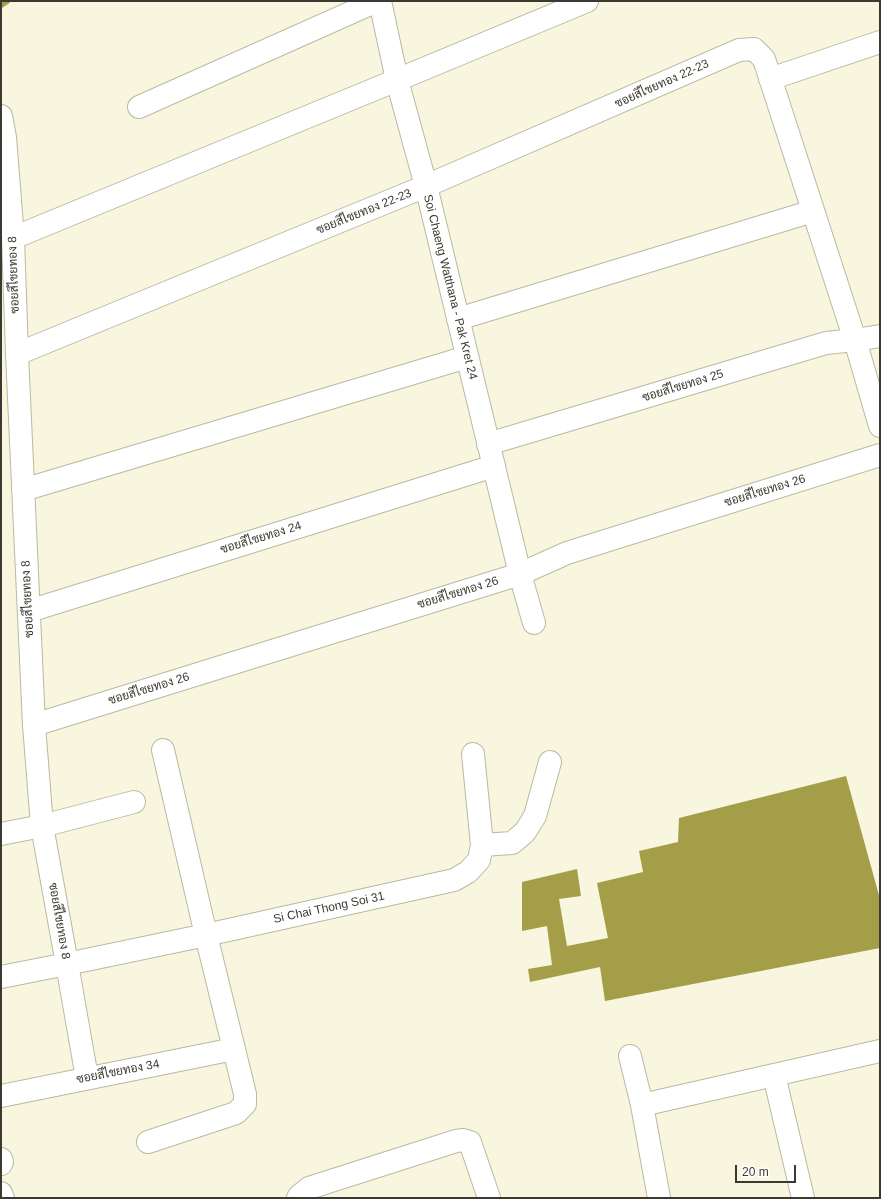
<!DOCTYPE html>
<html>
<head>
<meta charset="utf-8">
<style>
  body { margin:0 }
  #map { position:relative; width:881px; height:1199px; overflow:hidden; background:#f8f6de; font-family:Arial,sans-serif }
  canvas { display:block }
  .frame { position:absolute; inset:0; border:2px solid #3b3a31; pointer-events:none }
  .scale { position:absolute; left:735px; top:1165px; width:61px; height:18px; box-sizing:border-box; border:2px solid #3b3a31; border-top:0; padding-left:5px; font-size:12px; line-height:14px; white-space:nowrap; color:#3b3a31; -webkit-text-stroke:3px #fff; paint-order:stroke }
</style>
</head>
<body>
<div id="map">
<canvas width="881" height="1199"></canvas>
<div class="frame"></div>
<div class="scale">20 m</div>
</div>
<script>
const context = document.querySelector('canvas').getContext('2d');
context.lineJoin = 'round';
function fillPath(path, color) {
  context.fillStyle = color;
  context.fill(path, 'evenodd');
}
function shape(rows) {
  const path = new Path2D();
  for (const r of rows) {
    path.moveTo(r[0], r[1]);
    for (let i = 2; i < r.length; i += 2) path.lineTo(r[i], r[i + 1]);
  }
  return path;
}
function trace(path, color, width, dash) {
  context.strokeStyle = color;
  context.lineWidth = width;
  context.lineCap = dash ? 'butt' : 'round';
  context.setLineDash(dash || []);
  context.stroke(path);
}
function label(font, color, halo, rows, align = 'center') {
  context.font = font + ' Arial,Sarabun,sans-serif';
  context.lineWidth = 3.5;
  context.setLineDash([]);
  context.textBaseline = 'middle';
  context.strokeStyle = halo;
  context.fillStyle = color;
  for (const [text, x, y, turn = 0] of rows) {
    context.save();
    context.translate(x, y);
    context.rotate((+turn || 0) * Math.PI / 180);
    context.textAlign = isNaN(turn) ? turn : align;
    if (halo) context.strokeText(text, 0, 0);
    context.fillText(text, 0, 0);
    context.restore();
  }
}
fillPath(shape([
  [846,776,880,899,880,948,605,1001,600,967,530,982,528,969,552,965,547,926,522,931,522,882,577,869,581,896,559,899,567,946,608,938,597,883,643,872,639,851,678,842,679,818]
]), '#a59e48');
trace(shape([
  [1,5,7,1]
]), '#a59e48', 6);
const street = shape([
  [770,79,880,42],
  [139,107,377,1],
  [1,116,5,137,13,238,17,354,34,725],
  [13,238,397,80],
  [458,319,813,211],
  [17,354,426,186,739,50,754,49,764,59,855,340,880,426],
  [488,444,826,343,855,340,880,336],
  [23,490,467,357],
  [29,611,494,466],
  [534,623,520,574,567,553,880,455],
  [1,834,42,826,134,802],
  [482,845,512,843,525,832,535,816,550,762],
  [630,1056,642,1105,659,1198],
  [774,1075,803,1198],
  [87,1078,67,964,206,935,454,880,468,872,479,860,482,845,473,754],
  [1,1096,234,1049],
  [642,1105,880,1051],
  [148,1142,236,1113,245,1104,245,1094,206,935,163,750],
  [1,1159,2,1162,1,1164],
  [1,1193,3,1198],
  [298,1198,299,1196,309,1188,456,1141,463,1140,470,1142,489,1198]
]);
const secondary = shape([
  [397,80,587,1],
  [1,977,67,964,42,826,34,725,520,574,426,186,397,80,380,1]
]);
trace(street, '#bab9a2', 24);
trace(secondary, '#bab9a2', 24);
trace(street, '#fff', 22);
trace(secondary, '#fff', 22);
label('12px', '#3b3a31', '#fff', [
  ["ซอยสีไชยทอง 22-23",662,84,-24],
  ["ซอยสีไชยทอง 22-23",364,212,-22],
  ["ซอยสีไชยทอง 8",14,275,-92],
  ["Soi Chaeng Watthana - Pak Kret 24",450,287,76],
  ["ซอยสีไชยทอง 25",683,386,-17],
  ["ซอยสีไชยทอง 26",765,491,-17],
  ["ซอยสีไชยทอง 24",261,538,-17],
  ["ซอยสีไชยทอง 26",458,593,-17],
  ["ซอยสีไชยทอง 8",28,599,-93],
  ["ซอยสีไชยทอง 26",149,689,-17],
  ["Si Chai Thong Soi 31",329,908,-12],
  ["ซอยสีไชยทอง 8",59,921,80],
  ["ซอยสีไชยทอง 34",118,1072,-11]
]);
</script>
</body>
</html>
